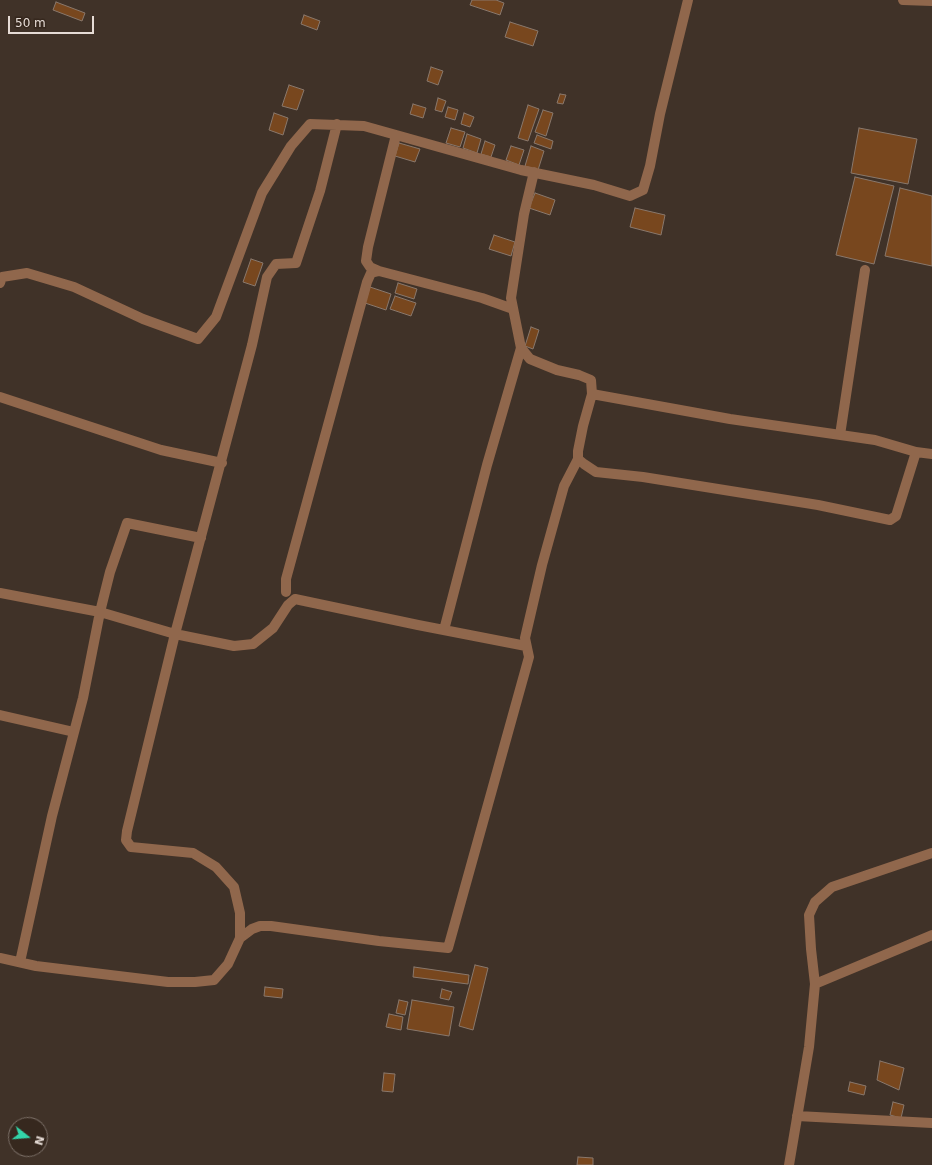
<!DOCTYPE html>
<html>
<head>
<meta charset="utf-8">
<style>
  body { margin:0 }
  #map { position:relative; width:932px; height:1165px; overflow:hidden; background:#403228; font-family:"DejaVu Sans",sans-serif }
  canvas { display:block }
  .north { position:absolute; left:8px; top:1117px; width:40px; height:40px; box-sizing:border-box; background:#36281e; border:1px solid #7c7068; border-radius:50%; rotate:107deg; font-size:11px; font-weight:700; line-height:16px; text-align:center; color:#e6dcd6 }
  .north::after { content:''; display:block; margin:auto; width:14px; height:18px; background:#33d4a8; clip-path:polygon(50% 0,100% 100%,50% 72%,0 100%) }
  .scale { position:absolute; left:8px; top:16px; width:86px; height:18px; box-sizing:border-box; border:2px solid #e6dcd6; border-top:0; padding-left:5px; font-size:12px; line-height:14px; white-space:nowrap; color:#e6dcd6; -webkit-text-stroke:3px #36281e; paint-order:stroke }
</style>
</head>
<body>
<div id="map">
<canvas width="932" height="1165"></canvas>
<div class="north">N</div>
<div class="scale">50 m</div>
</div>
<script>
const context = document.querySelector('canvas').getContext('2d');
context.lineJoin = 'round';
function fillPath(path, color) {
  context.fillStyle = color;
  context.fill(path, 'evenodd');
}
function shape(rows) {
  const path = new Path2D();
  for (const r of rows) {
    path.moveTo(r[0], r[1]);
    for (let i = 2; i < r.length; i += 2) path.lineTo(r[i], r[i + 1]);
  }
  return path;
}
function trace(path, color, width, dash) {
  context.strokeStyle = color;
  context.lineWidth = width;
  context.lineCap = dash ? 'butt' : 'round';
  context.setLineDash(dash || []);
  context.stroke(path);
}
const building = shape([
  [472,0,496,0,504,3,500,15,470,5,472,0],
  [56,2,85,13,82,21,53,10,56,2],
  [304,15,320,21,317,30,301,24,304,15],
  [510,22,538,31,533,46,505,37,510,22],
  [431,67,443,71,438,85,427,81,431,67],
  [289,85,304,90,297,110,282,106,289,85],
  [560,94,566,95,563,104,557,103,560,94],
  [438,98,446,101,442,112,435,110,438,98],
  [413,104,426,108,423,118,410,114,413,104],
  [528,105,539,109,528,141,518,138,528,105],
  [448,107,458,110,455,120,445,117,448,107],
  [543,110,553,113,546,136,535,132,543,110],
  [274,113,288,118,283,135,269,130,274,113],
  [464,113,474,117,470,127,461,124,464,113],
  [451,128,465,132,460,147,446,143,451,128],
  [859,128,917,139,908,184,851,173,859,128],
  [467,134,481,139,477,153,463,148,467,134],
  [537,135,553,141,551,149,534,143,537,135],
  [485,141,495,145,491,157,481,154,485,141],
  [399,143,420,149,415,162,395,156,399,143],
  [511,146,524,150,519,165,506,160,511,146],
  [531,146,544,151,538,170,525,166,531,146],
  [855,177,894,186,874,264,836,255,855,177],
  [900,188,932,196,932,266,885,256,900,188],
  [535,193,555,200,550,215,529,208,535,193],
  [635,208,665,215,661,235,630,227,635,208],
  [494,235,515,242,511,256,489,249,494,235],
  [251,259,263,263,255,286,243,282,251,259],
  [398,283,417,289,414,299,395,293,398,283],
  [370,287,391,294,386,310,365,303,370,287],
  [395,296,416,303,411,316,390,309,395,296],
  [531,327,539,330,533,349,525,346,531,327],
  [475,965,488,968,473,1030,459,1026,475,965],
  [414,967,469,975,468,984,413,977,414,967],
  [265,987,283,989,282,998,264,996,265,987],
  [442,989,452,992,449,1000,440,998,442,989],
  [399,1000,408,1002,405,1015,396,1013,399,1000],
  [412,1000,454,1007,449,1036,407,1029,412,1000],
  [389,1014,403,1017,401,1030,386,1027,389,1014],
  [880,1061,904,1068,899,1090,877,1080,880,1061],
  [384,1073,395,1074,393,1092,382,1091,384,1073],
  [850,1082,866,1086,864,1095,848,1091,850,1082],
  [893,1102,904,1105,901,1118,890,1115,893,1102],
  [578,1157,593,1158,593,1165,577,1165,578,1157]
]);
fillPath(building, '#78471e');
trace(building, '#89786c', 1);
trace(shape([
  [903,0,932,1],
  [396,135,368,247,366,261,370,267,379,271,482,298,513,309],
  [534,172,524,214,511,298,521,348,530,359,557,370,579,375,591,380,592,394,583,426,578,451,578,459,584,464,596,472,643,477,818,505,890,520,896,516,916,452,932,454],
  [0,283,2,277,27,273,74,287,143,319,198,339,216,317,262,193,291,146,310,124,364,126,521,170,594,185,630,196,643,190,650,166,660,114,688,0],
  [592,394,730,419,875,440,916,452],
  [0,397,161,450,222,463],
  [840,435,865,270],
  [286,592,286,579,367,282,371,273,379,271],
  [0,593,100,612,175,634,234,646,253,644,273,628,288,605,295,599,418,625,526,646],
  [444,630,487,465,521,348],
  [0,715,74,732],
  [240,938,252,929,260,926,271,926,379,941,448,948,529,657,525,638,542,565,564,486,578,459],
  [0,958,36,966,168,982,195,982,214,980,228,964,240,938,240,913,234,887,216,867,193,853,131,847,126,840,127,831,175,634,252,345,267,277,276,264,296,263,320,191,337,124],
  [20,962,52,816,83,698,100,612,110,572,127,523,201,538],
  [815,984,932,935],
  [797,1116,932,1123],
  [789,1165,809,1047,815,984,811,949,809,915,815,902,832,887,932,853]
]), '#90674c', 10);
</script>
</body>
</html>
